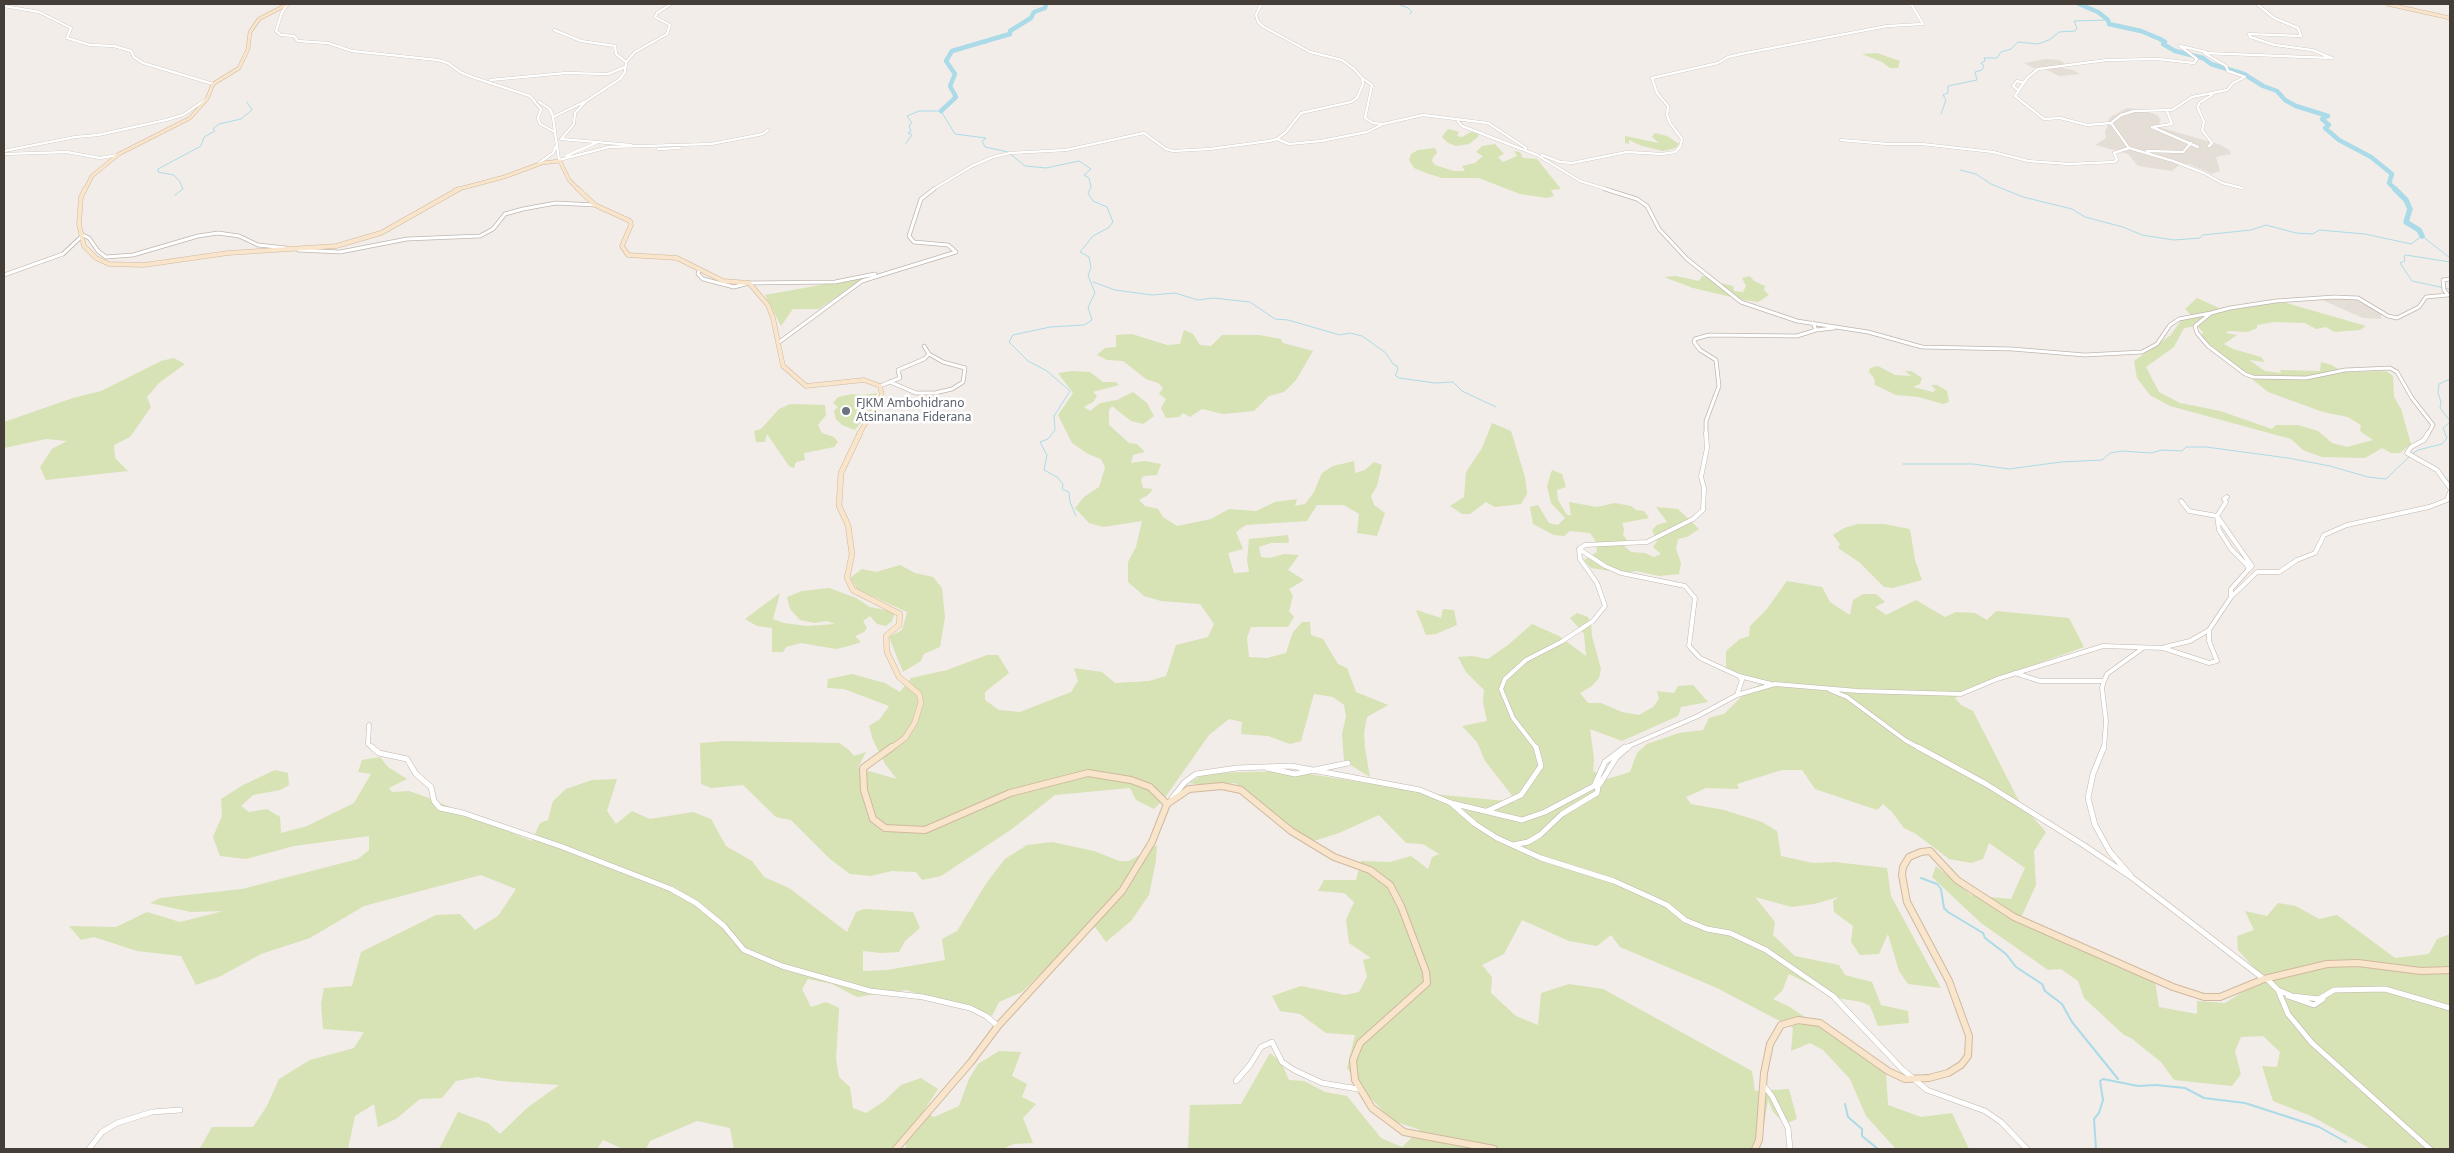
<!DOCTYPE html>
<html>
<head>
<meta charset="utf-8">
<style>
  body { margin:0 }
  #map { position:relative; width:2454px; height:1153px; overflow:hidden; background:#f2ede8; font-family:"Noto Sans",sans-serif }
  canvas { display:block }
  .frame { position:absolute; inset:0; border:5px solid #453d38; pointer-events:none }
</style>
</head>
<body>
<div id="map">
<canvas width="2454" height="1153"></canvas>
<div class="frame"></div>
</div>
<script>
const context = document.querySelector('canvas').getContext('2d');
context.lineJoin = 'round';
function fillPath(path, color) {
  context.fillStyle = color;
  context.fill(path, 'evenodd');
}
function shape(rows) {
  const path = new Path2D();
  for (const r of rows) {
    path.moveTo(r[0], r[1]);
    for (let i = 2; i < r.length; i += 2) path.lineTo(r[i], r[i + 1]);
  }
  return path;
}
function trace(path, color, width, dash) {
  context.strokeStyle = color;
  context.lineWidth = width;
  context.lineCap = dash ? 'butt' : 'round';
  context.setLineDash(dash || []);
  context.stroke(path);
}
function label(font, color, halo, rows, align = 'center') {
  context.font = font + ' "Noto Sans",sans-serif';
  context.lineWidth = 5;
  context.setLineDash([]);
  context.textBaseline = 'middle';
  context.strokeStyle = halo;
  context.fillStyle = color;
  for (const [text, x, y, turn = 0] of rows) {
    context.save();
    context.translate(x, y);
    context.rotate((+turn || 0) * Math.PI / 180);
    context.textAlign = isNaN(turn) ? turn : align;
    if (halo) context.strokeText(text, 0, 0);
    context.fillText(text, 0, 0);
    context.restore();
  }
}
fillPath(shape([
  [2046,59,2059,60,2071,67,2057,67,2073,70,2080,74,2059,76,2043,68,2033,68,2024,63],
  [2127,108,2143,110,2157,115,2161,120,2158,126,2162,128,2221,145,2229,150,2231,154,2216,157,2220,171,2212,174,2189,164,2179,165,2172,171,2138,166,2128,154,2095,145,2106,138,2105,132,2110,117],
  [2351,298,2381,311,2381,319,2363,318,2322,300]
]), '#e5ded7');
fillPath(shape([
  [1877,53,1900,61,1898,68,1890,68,1882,62,1862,54],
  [1448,129,1456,131,1459,132,1457,136,1462,137,1471,132,1479,133,1478,137,1469,144,1456,146,1448,143,1442,137],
  [1655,133,1667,136,1679,144,1676,148,1663,151,1642,146,1629,140,1629,144,1625,143,1625,136,1659,143,1652,137],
  [1495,144,1504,154,1498,157,1503,162,1517,156,1514,151,1520,152,1523,158,1537,159,1561,189,1551,190,1554,196,1547,198,1520,194,1479,178,1442,178,1426,173,1414,168,1409,160,1411,154,1418,150,1435,148,1437,153,1433,157,1432,161,1435,165,1454,171,1465,171,1462,166,1475,163,1483,156,1476,152,1482,146],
  [1676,276,1699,281,1702,276,1708,277,1711,281,1733,286,1734,291,1743,292,1746,286,1742,278,1750,276,1754,281,1765,286,1764,290,1769,295,1758,302,1744,300,1693,288,1664,277],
  [865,277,819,309,793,309,781,326,765,295],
  [2197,298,2219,308,2276,300,2366,326,2360,330,2334,332,2326,327,2316,329,2305,323,2274,322,2257,325,2257,328,2248,332,2228,331,2226,333,2237,335,2224,344,2233,349,2261,357,2265,362,2249,360,2265,371,2281,373,2280,370,2320,371,2321,362,2332,365,2342,372,2386,371,2393,376,2394,397,2401,409,2411,444,2400,453,2391,453,2382,448,2365,458,2322,457,2303,450,2291,439,2170,406,2150,395,2137,378,2134,361,2171,335,2181,320,2192,316,2185,309],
  [2197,326,2203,332,2201,337,2268,392,2323,412,2348,417,2361,425,2360,431,2373,440,2347,447,2332,443,2318,431,2298,425,2276,425,2272,429,2220,411,2180,403,2159,392,2146,367,2174,347,2184,328],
  [1184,330,1193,334,1200,345,1211,346,1222,335,1259,335,1281,339,1283,343,1313,351,1296,380,1284,392,1269,396,1254,411,1223,414,1202,409,1190,417,1183,413,1179,417,1166,418,1161,408,1166,399,1159,394,1163,388,1158,383,1146,379,1123,361,1107,360,1097,355,1105,348,1116,347,1116,335,1132,334,1167,345,1180,344],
  [174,358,185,364,159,383,147,397,151,407,130,437,114,445,115,458,128,471,46,480,40,467,52,449,67,441,46,439,4,448,4,422,73,398,101,391,161,361],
  [1878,366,1895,375,1911,376,1905,371,1911,371,1922,378,1920,384,1913,387,1933,392,1936,390,1931,385,1937,385,1947,391,1949,402,1943,404,1918,397,1896,395,1875,385,1874,378,1869,372,1870,368],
  [1072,371,1090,372,1103,382,1116,382,1119,385,1093,392,1097,396,1093,402,1084,407,1090,411,1100,403,1117,400,1133,392,1147,403,1154,416,1143,424,1131,421,1112,406,1109,410,1109,425,1129,443,1137,444,1145,452,1133,455,1131,463,1145,461,1161,464,1157,475,1144,476,1141,479,1143,488,1153,489,1148,495,1139,500,1145,506,1158,509,1163,517,1177,526,1211,519,1229,509,1256,511,1275,502,1297,499,1295,506,1305,504,1314,492,1322,473,1333,466,1354,461,1355,473,1365,470,1374,462,1382,465,1377,486,1371,496,1374,505,1385,513,1377,536,1357,533,1359,514,1344,505,1317,505,1307,521,1246,525,1236,532,1243,549,1228,553,1234,573,1249,572,1247,561,1249,539,1288,535,1289,543,1271,543,1259,547,1261,557,1270,558,1284,554,1299,555,1288,570,1304,580,1289,589,1293,596,1289,611,1294,617,1288,627,1251,627,1247,638,1249,657,1267,658,1286,653,1293,632,1302,622,1310,622,1311,635,1323,639,1338,664,1347,668,1356,692,1388,705,1367,717,1364,733,1365,748,1370,777,1344,761,1342,734,1346,716,1344,705,1333,697,1314,694,1301,741,1290,744,1268,736,1241,734,1242,722,1229,719,1209,735,1164,799,1154,809,1136,800,1130,788,1055,795,1012,829,941,876,922,880,916,872,892,871,871,876,850,874,830,859,791,820,776,817,743,785,711,788,701,784,700,743,726,741,839,743,849,750,854,756,866,752,858,768,897,779,885,764,873,740,869,726,880,719,889,706,844,689,827,688,828,679,852,674,885,683,900,692,911,678,947,670,987,655,998,655,1009,673,985,692,985,700,999,710,1020,712,1071,692,1078,681,1074,668,1102,672,1115,683,1149,681,1166,676,1176,645,1208,637,1214,624,1200,604,1161,601,1144,596,1128,582,1128,562,1136,547,1142,521,1103,527,1089,523,1075,508,1084,497,1099,487,1105,468,1101,459,1088,454,1072,443,1058,415,1073,393,1058,373],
  [877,393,875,401,867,414,855,430,842,425,836,419,834,411,838,407,833,403,838,397,852,394,863,395],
  [790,404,825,405,826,415,818,425,822,433,834,437,838,442,834,447,804,453,805,460,796,462,794,468,789,466,767,434,765,442,756,442,754,431,761,429,779,409],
  [1492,423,1511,431,1525,477,1527,494,1521,504,1495,507,1486,502,1470,514,1462,514,1450,506,1464,497,1466,472,1482,448],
  [1552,470,1562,474,1566,487,1557,490,1558,500,1567,515,1571,515,1569,502,1597,507,1615,503,1631,506,1636,510,1644,511,1649,518,1622,523,1624,529,1623,535,1627,540,1623,545,1631,552,1645,553,1654,557,1661,554,1653,547,1657,541,1652,530,1657,525,1667,522,1656,507,1678,509,1699,529,1687,537,1678,539,1676,549,1681,563,1679,574,1659,576,1637,571,1624,573,1591,568,1584,560,1597,552,1595,540,1590,533,1570,531,1564,536,1554,535,1533,524,1530,507,1538,505,1549,523,1558,525,1565,518,1551,503,1547,486],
  [1858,524,1884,524,1910,529,1915,560,1922,580,1893,588,1884,587,1859,562,1838,548,1840,544,1833,535,1844,528],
  [900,565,915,573,933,577,942,588,945,617,940,647,924,654,921,661,903,672,889,637,902,630,907,612,857,589,850,578,862,569,876,572],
  [1787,581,1822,587,1830,602,1850,615,1853,600,1863,594,1876,594,1885,602,1875,607,1886,615,1916,600,1945,617,1956,612,1975,613,1987,620,1996,611,2069,618,2084,647,1964,690,1955,698,1961,705,1973,711,2020,803,2046,832,2034,851,2036,885,2019,922,2155,981,2159,1007,2197,1014,2197,1001,2225,1003,2264,979,2238,950,2237,936,2254,930,2245,911,2267,916,2278,903,2296,906,2319,919,2337,915,2395,958,2429,954,2437,939,2450,934,2450,1149,2371,1149,2311,1116,2273,1101,2262,1066,2277,1067,2280,1052,2263,1036,2241,1037,2235,1051,2241,1074,2232,1086,2174,1080,2161,1062,2131,1038,2124,1035,2084,998,2078,981,2061,969,2048,970,1981,923,1932,877,1936,866,1971,895,2011,899,2025,868,1989,843,1983,859,1971,863,1949,859,1916,834,1904,828,1892,812,1883,804,1877,810,1815,789,1802,770,1782,770,1737,784,1739,789,1706,788,1686,797,1691,804,1724,810,1762,822,1777,831,1781,856,1813,863,1835,862,1887,868,1891,896,1941,988,1908,984,1899,971,1888,934,1879,954,1860,955,1851,942,1853,926,1834,912,1833,901,1839,897,1814,904,1792,907,1755,897,1775,922,1773,935,1795,956,1839,965,1845,975,1872,982,1881,1005,1908,1011,1909,1023,1878,1026,1870,1006,1862,1002,1836,998,1789,974,1782,991,1773,999,1790,1007,1886,1072,1888,1105,1921,1117,1952,1113,1969,1149,1896,1149,1866,1116,1850,1079,1823,1050,1810,1043,1791,1051,1793,1028,1717,988,1620,947,1611,935,1597,946,1569,941,1522,920,1504,954,1482,965,1492,977,1491,993,1516,1016,1538,1025,1541,993,1569,984,1603,989,1752,1071,1755,1091,1789,1089,1797,1119,1785,1124,1773,1112,1768,1100,1760,1149,1188,1149,1190,1105,1241,1104,1270,1053,1281,1062,1289,1080,1304,1081,1325,1092,1347,1096,1381,1138,1402,1147,1420,1130,1391,1120,1368,1095,1347,1068,1355,1035,1326,1033,1300,1014,1280,1011,1272,996,1301,986,1345,995,1359,992,1367,977,1363,960,1371,958,1349,943,1346,920,1354,902,1344,893,1318,891,1324,880,1356,880,1361,861,1390,862,1411,856,1428,869,1432,857,1439,854,1423,844,1406,843,1379,815,1339,833,1314,841,1273,816,1235,783,1205,786,1189,783,1206,773,1290,771,1443,795,1517,802,1485,761,1477,742,1462,726,1487,721,1483,702,1484,690,1466,672,1458,657,1472,656,1488,659,1508,645,1532,624,1559,636,1586,656,1584,634,1570,618,1577,613,1588,617,1591,623,1592,636,1601,669,1599,678,1592,686,1580,693,1588,703,1601,703,1622,712,1639,715,1653,707,1659,699,1657,691,1674,693,1678,686,1693,685,1708,702,1681,707,1678,716,1622,741,1590,729,1594,759,1593,771,1607,779,1630,772,1637,753,1647,744,1679,733,1703,730,1709,718,1724,714,1741,697,1763,682,1726,668,1726,651,1740,639,1749,636,1750,626,1766,610],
  [829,588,856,598,870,607,895,612,892,621,886,626,877,624,870,616,863,621,867,628,864,632,855,636,861,642,849,646,836,649,801,643,786,647,783,652,772,652,772,628,757,626,745,619,780,593,773,619,784,623,807,626,835,624,827,621,815,623,800,620,790,609,787,597,802,591],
  [1443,609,1454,610,1457,625,1436,634,1426,635,1416,610,1441,618],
  [380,757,388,767,407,779,389,788,392,792,409,791,426,797,532,841,540,823,548,820,553,801,566,789,592,780,617,779,607,811,616,824,632,811,650,819,693,812,711,819,726,846,752,861,764,877,789,888,847,932,856,912,864,909,913,912,920,928,905,941,899,952,881,953,863,951,863,971,887,970,945,960,942,939,957,931,987,882,1005,859,1027,845,1052,842,1094,851,1119,861,1129,861,1157,845,1156,860,1149,895,1131,921,1106,942,1095,927,1069,946,1022,992,999,1002,992,1016,965,1005,943,1002,906,990,857,997,832,984,808,979,802,989,811,1007,826,1002,839,1008,836,1059,839,1077,850,1087,853,1108,866,1113,883,1102,901,1085,921,1078,938,1089,923,1112,934,1117,959,1106,969,1079,978,1064,999,1051,1021,1052,1012,1076,1027,1084,1022,1097,1036,1104,1023,1118,1033,1143,1014,1144,1002,1149,906,1149,905,1136,891,1149,734,1149,730,1128,697,1121,650,1141,646,1149,623,1149,603,1140,597,1149,439,1149,458,1112,488,1123,500,1134,527,1108,559,1085,500,1081,477,1077,456,1081,442,1098,420,1099,396,1119,378,1127,374,1104,355,1116,348,1149,193,1149,200,1148,212,1127,253,1127,267,1106,279,1079,310,1060,354,1048,364,1032,323,1029,321,1004,324,988,352,986,361,952,436,915,460,914,475,930,498,916,516,889,481,875,364,906,310,938,261,954,221,976,196,985,181,956,137,951,94,937,81,940,69,926,116,927,147,912,180,922,223,911,191,912,150,903,160,898,242,889,358,859,369,850,369,836,294,846,246,859,220,856,213,837,222,816,221,799,243,785,275,770,288,773,289,785,280,790,253,795,241,806,249,812,267,809,280,817,281,833,307,826,354,803,371,774,358,772,362,760]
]), '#d7e2b5');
trace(shape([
  [1398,4,1408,8,1412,12,1410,14],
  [1941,114,1946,100,1943,95,1948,93,1948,86,1977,80,1975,72,1982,70,1984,66,1981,63,1985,61,1984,58,1997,58,2001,52,2011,49,2018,42,2038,44,2049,40,2059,32,2075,31,2077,28,2074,21,2108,20],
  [906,143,912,135,908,133,911,131,909,125,912,123,907,116,919,111,941,111,955,134,986,138,982,141,985,147,1008,152,1025,166,1046,168,1079,161,1091,169,1084,175,1089,178,1091,187,1088,193,1093,201,1107,207,1113,222,1108,228,1093,236,1080,252,1089,257,1091,268,1088,275,1095,293,1088,307,1092,320,1084,325,1050,327,1013,335,1009,342,1028,361,1047,371,1070,391,1054,416,1055,430,1048,439,1040,442,1047,455,1044,470,1057,477,1063,484,1062,489,1069,492,1070,502,1076,516],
  [1960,170,1976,174,1991,184,2023,197,2072,209,2085,217,2123,227,2142,235,2174,240,2200,238,2203,235,2251,230,2266,225,2296,233,2313,234,2319,230,2365,234,2411,244,2422,236,2450,258],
  [175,195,183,189,180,182,174,175,158,172,158,169,201,146,204,137,215,131,213,129,219,124,241,119,252,110,247,102],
  [2450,262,2406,255,2404,256,2405,261,2400,263,2412,281,2449,289,2450,292],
  [1093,282,1115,290,1152,295,1175,293,1198,300,1213,298,1250,302,1275,319,1288,320,1340,335,1350,333,1362,336,1386,353,1393,364,1397,366,1398,370,1395,375,1399,378,1435,383,1453,382,1462,391,1496,407],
  [2450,379,2439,384,2438,393,2441,402,2440,408,2450,421],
  [2412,454,2418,450,2442,444,2447,438,2443,428,2450,422],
  [1903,464,1973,464,2009,469,2061,462,2102,460,2110,453,2122,451,2151,453,2162,450,2182,451,2186,447,2206,447,2288,458,2330,466,2368,477,2386,479,2410,456],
  [2439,470,2450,483]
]), '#abdbe8', 1);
trace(shape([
  [1921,878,1937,884,1941,889,1944,908,1948,912,1983,933,1985,938,2006,954,2016,967,2042,984,2045,991,2062,1004,2072,1022,2118,1079],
  [1845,1104,1848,1117,1862,1129,1862,1136,1878,1149],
  [2096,1149,2094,1119,2099,1113,2103,1100,2100,1081,2103,1079,2138,1086,2156,1085,2185,1088,2204,1098,2245,1103,2319,1127,2346,1142]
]), '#abdbe8', 2);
trace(shape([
  [2079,4,2098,12,2108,20,2109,24,2141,31,2160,39,2165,42,2163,44,2175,51,2203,58,2211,64,2244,74,2263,86,2277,91,2285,100,2296,106,2328,116,2322,119,2329,125,2325,128,2339,140,2371,157,2392,174,2389,183,2396,190],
  [941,111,956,97,950,86,955,74,946,61,952,51,1010,34,1010,31,1031,18,1034,12,1045,8,1046,4]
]), '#abdbe8', 4.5);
trace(shape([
  [2395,189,2406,200,2410,209,2406,222,2419,230,2422,236]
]), '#abdbe8', 5.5);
const streetFar3 = shape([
  [288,4,282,12,276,31,281,35,294,36,298,41,328,43,352,51,438,60,448,63,460,72,472,77,530,96,541,109,538,118,540,124,555,132,559,160,609,147,711,144,763,134,768,130],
  [4,6,39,12,71,28,67,38,90,45,114,46,131,51,134,57,143,63,213,84],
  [554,30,581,41,615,46,616,54,626,62],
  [1362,78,1372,85,1365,118,1373,123,1383,124],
  [490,80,566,73,608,74,625,67],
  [2018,90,2013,86,2017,81,2024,83],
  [539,102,550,109,553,117],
  [2167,111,2172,124,2152,127,2198,147],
  [1457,120,1462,126,1537,155,1580,181,1609,190],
  [2111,123,2087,125,2060,118,2044,119,2015,96,2027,78,2038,69,2107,60,2158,59,2194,63,2197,59,2180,46,2206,52],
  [555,132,553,117,586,101,620,79,625,72,626,62,635,52,667,34,670,25,655,17,657,13,671,4],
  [561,139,631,145],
  [561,139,574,124,575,113,586,101],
  [1277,139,1289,144,1321,141,1367,132,1383,124,1423,115,1488,123,1526,148],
  [1841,140,1887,144,1922,144,1993,152,2028,161,2069,164,2114,162,2117,160,2114,153,2129,148,2111,123,2121,115,2134,111,2172,110,2192,97,2227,90,2233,83,2245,77,2228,71,2226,66,2204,53,2332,58,2312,50,2275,45,2250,37,2249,34,2301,36,2298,28,2274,18,2257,4],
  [2209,146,2212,143,2202,130,2204,122,2198,108,2199,103,2212,95],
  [2129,148,2173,161,2204,173,2222,183,2242,188],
  [658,149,680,148],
  [4,151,75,137,98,135,166,120,183,115,205,100],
  [2147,151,2183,152,2191,143],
  [4,154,67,152,100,158,118,155],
  [1542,155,1560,162,1572,163,1627,152,1662,154,1675,152,1680,147,1682,139,1670,123,1667,115,1668,106,1657,93,1652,78,1718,63,1728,57,1746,53,1887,26,1923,24,1911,4],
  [566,156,598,142],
  [539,163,553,153,556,146],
  [932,190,972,166,993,157,1010,153,1066,150,1144,133,1166,149,1173,151,1210,149,1269,141,1277,139,1286,132,1301,113,1351,102,1357,98,1363,84,1362,78,1354,69,1342,60,1310,52,1264,27,1258,22,1256,15,1261,4]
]);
const streetFar2 = shape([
  [1605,189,1637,199,1647,206,1659,229,1687,259,1741,302,1797,321,1868,332,1922,347,2012,349,2085,355,2142,352,2157,344,2170,325,2179,319,2211,313],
  [81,234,89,238,98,251,106,257,133,255,198,236,218,233,239,236,258,245,286,248],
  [298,250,340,252,407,239,480,236,493,229,505,214,523,209,556,203,595,205],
  [699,270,698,274,703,279,734,287,749,283,835,282,875,274],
  [4,275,63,254,81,237],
  [1816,330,1834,328],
  [778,343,862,281,956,252,948,245,914,242,909,236,921,199,934,189],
  [890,382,916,393,935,393,952,389,963,382,965,368,943,362,929,354],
  [880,386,900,378,898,370,924,359,929,354,924,346],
  [1706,434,1706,421,1719,386,1716,360,1700,350,1694,342,1695,339,1709,335,1797,336,1816,330,1813,323],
  [2428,434,2433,425,2412,398,2397,372,2390,368,2345,370,2306,378,2253,377,2245,374,2208,346,2197,333,2195,326,2211,313,2230,308,2276,301,2334,297,2358,298,2388,316,2397,318,2419,307,2426,297,2448,295,2444,290,2443,280,2450,279]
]);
const streetFar1 = shape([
  [2428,433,2424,440,2411,447,2407,453,2437,470,2450,488],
  [2227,497,2224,499,2226,502,2217,516,2219,530,2231,549,2247,565,2248,570,2231,589,2231,597],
  [2181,501,2189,511,2217,516,2252,566,2248,570],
  [2165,647,2190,641,2209,630],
  [2015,673,2040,681,2104,681],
  [1739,676,1771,684],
  [1830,690,1847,697,1905,740,1921,749],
  [1737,695,1775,684,1858,691,1961,694,1997,679,2103,646,2163,648,2209,663,2217,661,2209,641,2209,630,2231,597,2257,572,2279,572,2297,560,2315,553,2324,535,2347,525,2429,507,2447,500,2450,492],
  [369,725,368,744,374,749],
  [1537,749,1513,718,1501,689,1505,679,1526,660,1561,642,1593,621,1605,606,1597,583,1580,559,1579,549],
  [1622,749,1698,716,1737,695,1742,680,1739,676,1700,658,1689,646,1695,598,1685,586,1621,573,1605,566,1579,549,1585,545,1647,542,1693,519,1703,510,1704,488,1701,477,1707,448,1706,433],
  [1627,749,1631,745],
  [2104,749,2106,721,2102,688,2104,681,2107,674,2143,648]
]);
const street = shape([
  [372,747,379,753,407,759,416,774,431,787,434,801,440,808,463,813,560,846,671,889,696,903,724,926,744,950,782,966,870,991,923,997,970,1008,986,1016,998,1026],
  [1918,747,1986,784,2085,846,2134,879,2264,979],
  [2104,747,2093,774,2088,798,2095,825,2110,852,2131,876],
  [1267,768,1295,774,1348,763],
  [1600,784,1616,758,1628,747],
  [1172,798,1185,782,1196,774,1237,768,1291,766,1420,790,1451,803,1522,820,1545,812,1594,786,1605,762,1625,747],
  [1451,803,1475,824,1497,838,1541,858,1614,881,1667,905,1685,920,1707,929,1730,933,1766,950,1833,996,1902,1069,1927,1090,1985,1111,2001,1122,2027,1149],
  [1487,811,1521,795,1541,766,1536,747],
  [1513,845,1528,842,1540,835,1562,814,1597,793,1599,780],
  [2267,979,2278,990,2292,996,2319,999,2334,990,2385,989,2450,1008],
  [2278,990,2288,1014,2312,1043,2430,1149],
  [2288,996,2314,1005,2323,999],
  [1236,1081,1250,1065,1261,1047,1272,1042,1282,1062,1294,1070,1322,1083,1358,1089],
  [1764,1086,1772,1096,1788,1128,1790,1149],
  [89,1149,102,1132,117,1123,152,1112,180,1110]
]);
const secondaryFar3 = shape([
  [2387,4,2450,18],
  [85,190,92,176,119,154,190,118,207,99,213,84,239,68,248,49,250,32,259,19,288,4],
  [455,190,504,177,542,163,560,161,569,180,579,190]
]);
const secondaryFar2 = shape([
  [85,189,81,197,79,224,84,246,96,258,109,264,144,265,228,253,336,246,381,233,459,189],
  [578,189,595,205,630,221,631,225,622,246,628,255,677,258,723,281,749,283,768,305,773,318,783,366,806,386,864,380,880,386,882,396,859,434]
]);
const secondaryFar1 = shape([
  [860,433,841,473,839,506,848,525,852,554,847,578,853,590,900,614,899,625,886,636,887,652,899,677,919,694,921,702,915,722,905,738,890,749]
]);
const secondary = shape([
  [892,747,863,768,864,790,873,819,885,828,925,830,1010,793,1088,773,1131,780,1150,787,1167,804],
  [896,1149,971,1062,998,1026,1122,891,1152,842,1167,804,1189,789,1222,786,1241,790,1291,831,1334,857,1370,870,1390,885,1401,906,1426,972,1427,983,1360,1043,1353,1060,1355,1080,1372,1108,1404,1132,1494,1149],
  [1755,1149,1759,1140,1764,1073,1770,1044,1781,1025,1798,1020,1820,1023,1888,1071,1905,1079,1929,1078,1948,1073,1961,1065,1968,1056,1969,1036,1949,981,1907,902,1902,875,1903,867,1909,857,1921,852,1930,851,1957,880,2014,917,2173,987,2204,997,2220,997,2264,979,2327,964,2358,963,2421,971,2450,970]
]);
trace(streetFar3, '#c0b6af', 3);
trace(streetFar2, '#c0b6af', 4.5);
trace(streetFar1, '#c0b6af', 5);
trace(street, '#c0b6af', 6);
trace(secondaryFar3, '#d0b99e', 4);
trace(secondaryFar2, '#d0b99e', 5);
trace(secondaryFar1, '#d0b99e', 6);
trace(secondary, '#d0b99e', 8);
trace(streetFar3, '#fff', 2.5);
trace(streetFar2, '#fff', 3);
trace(streetFar1, '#fff', 4);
trace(street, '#fff', 5);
trace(secondaryFar3, '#f9e5cc', 3);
trace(secondaryFar2, '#f9e5cc', 4);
trace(secondaryFar1, '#f9e5cc', 5);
trace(secondary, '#f9e5cc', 6);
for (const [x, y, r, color] of [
  [846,411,5,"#6b7280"]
]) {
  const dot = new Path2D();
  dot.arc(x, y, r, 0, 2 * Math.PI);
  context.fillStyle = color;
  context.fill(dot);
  trace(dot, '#fff', 2);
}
label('12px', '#5b616d', '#fff', [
  ["FJKM Ambohidrano",856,404],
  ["Atsinanana Fiderana",856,418]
], 'left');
</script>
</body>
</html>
